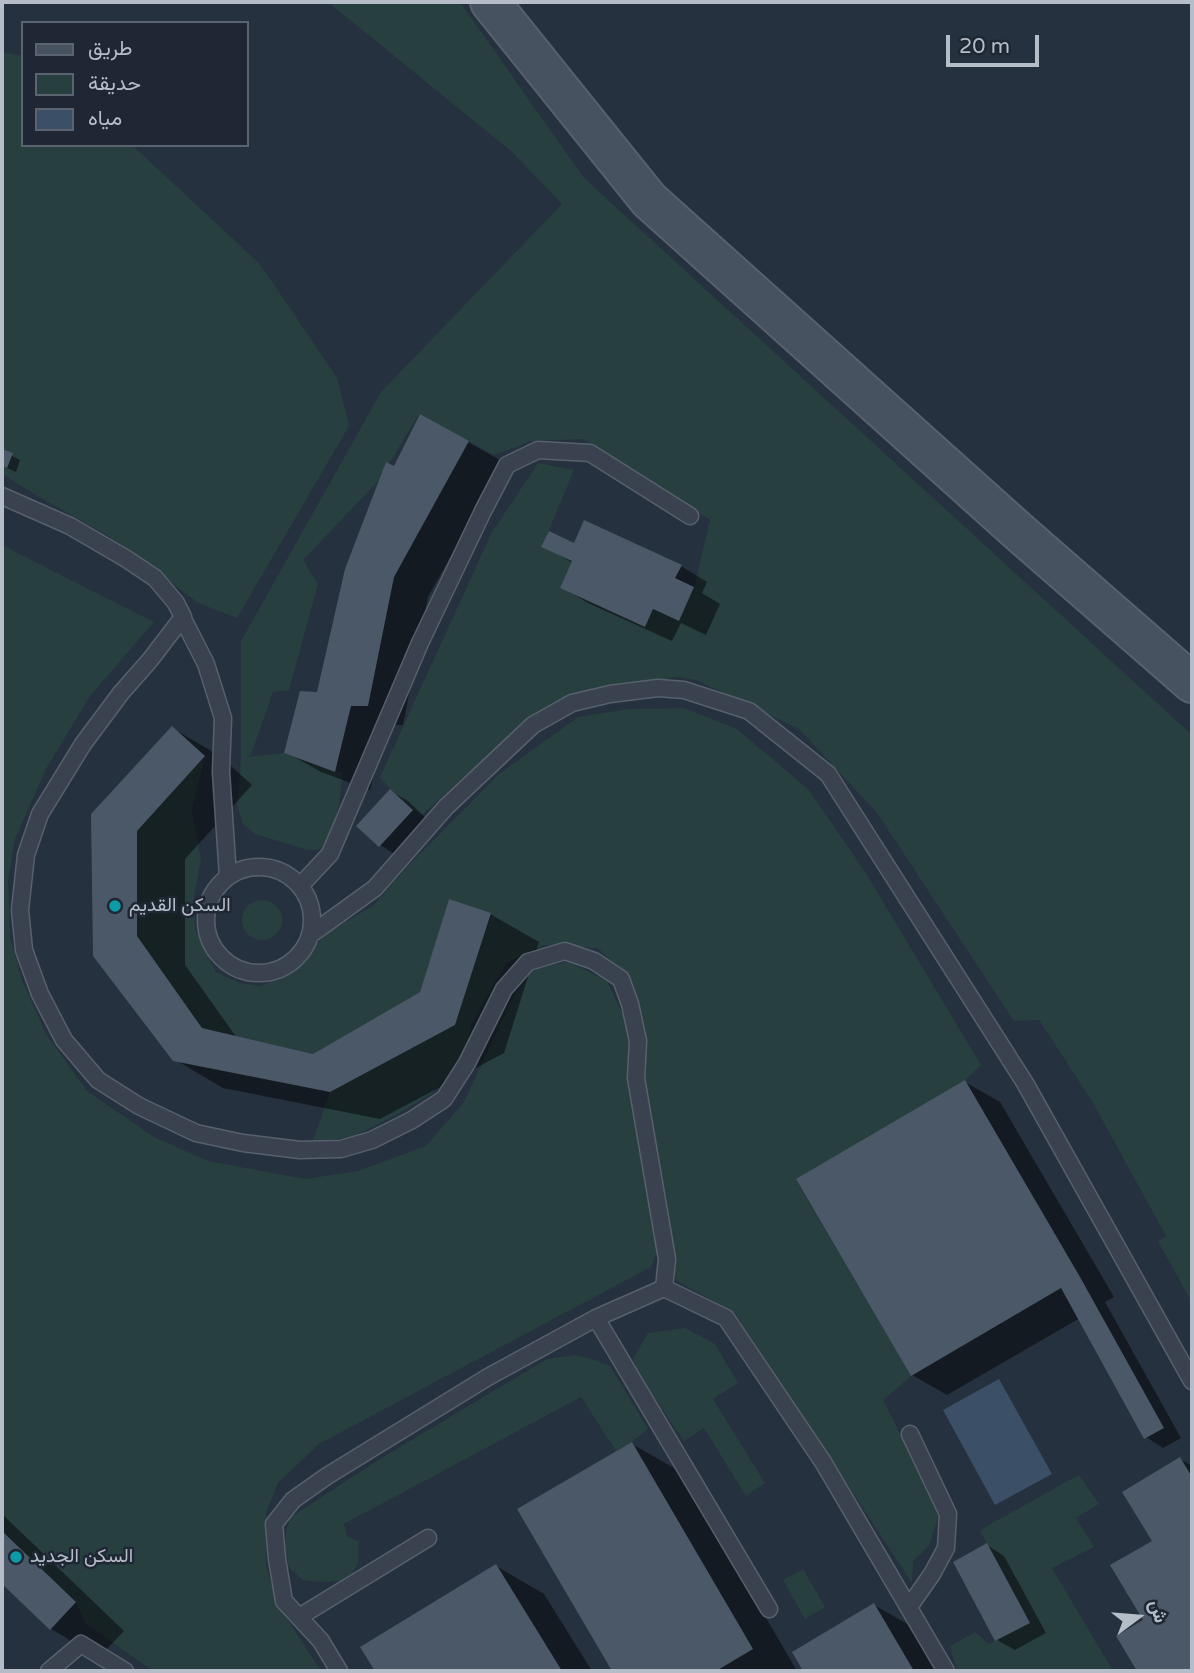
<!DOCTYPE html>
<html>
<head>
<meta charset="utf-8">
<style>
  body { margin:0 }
  #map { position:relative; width:1194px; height:1673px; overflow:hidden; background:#25313e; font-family:"Varela Round",Vazirmatn,sans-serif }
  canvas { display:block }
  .frame { position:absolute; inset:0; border:4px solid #b5bdc9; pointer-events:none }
  .legend { position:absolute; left:21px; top:21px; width:228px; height:126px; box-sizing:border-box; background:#1e2733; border:2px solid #5a636f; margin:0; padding:9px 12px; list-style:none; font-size:21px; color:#b5bdc9 }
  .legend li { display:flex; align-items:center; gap:14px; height:35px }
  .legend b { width:35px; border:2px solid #5a636f }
  .north { position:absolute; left:1103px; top:1582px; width:70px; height:70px; -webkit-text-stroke:5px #1e2733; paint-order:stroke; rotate:74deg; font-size:19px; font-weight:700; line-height:28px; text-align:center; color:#b5bdc9 }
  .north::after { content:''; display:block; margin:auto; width:24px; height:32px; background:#b5bdc9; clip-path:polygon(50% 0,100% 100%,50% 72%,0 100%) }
  .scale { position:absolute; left:946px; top:35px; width:93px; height:32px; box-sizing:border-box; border:4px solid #b5bdc9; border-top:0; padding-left:9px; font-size:21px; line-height:24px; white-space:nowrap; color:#b5bdc9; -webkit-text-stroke:5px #1e2733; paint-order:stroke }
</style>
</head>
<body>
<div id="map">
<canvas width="1194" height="1673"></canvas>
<div class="frame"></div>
<ul class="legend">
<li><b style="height:9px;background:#475261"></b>طريق</li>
<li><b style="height:19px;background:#283f40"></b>حديقة</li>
<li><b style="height:19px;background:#3b4f67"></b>مياه</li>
</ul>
<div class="north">ش</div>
<div class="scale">20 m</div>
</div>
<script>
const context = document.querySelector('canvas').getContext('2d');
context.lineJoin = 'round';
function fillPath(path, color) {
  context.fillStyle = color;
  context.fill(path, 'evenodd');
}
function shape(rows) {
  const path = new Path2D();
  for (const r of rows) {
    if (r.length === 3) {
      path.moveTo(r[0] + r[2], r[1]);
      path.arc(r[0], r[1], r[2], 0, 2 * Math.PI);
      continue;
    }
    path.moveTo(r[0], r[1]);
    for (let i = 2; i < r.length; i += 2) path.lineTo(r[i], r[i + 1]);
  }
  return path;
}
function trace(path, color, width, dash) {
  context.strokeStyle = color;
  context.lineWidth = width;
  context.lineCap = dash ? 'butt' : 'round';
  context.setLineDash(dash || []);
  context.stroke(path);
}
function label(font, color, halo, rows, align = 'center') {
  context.font = font + ' "Varela Round",Vazirmatn,sans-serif';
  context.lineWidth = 5;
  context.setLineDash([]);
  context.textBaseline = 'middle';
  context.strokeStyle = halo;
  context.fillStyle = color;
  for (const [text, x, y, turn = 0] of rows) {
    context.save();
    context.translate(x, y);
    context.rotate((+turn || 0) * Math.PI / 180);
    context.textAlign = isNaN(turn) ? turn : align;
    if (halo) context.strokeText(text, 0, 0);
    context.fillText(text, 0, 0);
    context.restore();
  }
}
fillPath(shape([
  [328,2,460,2,584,178,1192,735,1192,1303,1158,1241,1166,1236,1092,1101,1039,1020,1014,1021,877,813,799,729,696,680,677,677,571,694,528,718,422,815,413,810,390,789,380,777,492,532,538,463,574,470,542,547,572,561,560,588,645,627,653,609,679,621,694,587,710,520,584,439,532,441,494,455,419,414,380,479,303,560,318,584,289,690,273,692,251,755,245,757,284,753,335,772,343,772,339,805,331,834,322,849,308,850,255,834,243,824,237,805,241,759,241,641,381,392,562,204,512,152],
  [2,52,23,56,23,145,132,145,260,264,337,378,349,426,237,618,198,603,115,540,31,492,2,474],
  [2,545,154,622,90,696,46,769,15,839,8,881,10,937,22,980,46,1034,87,1091,154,1137,208,1161,305,1179,358,1171,426,1146,464,1102,514,995,535,968,569,962,607,981,623,1015,630,1039,629,1087,658,1250,651,1267,319,1444,278,1483,266,1512,266,1566,278,1605,321,1671,153,1671,85,1623,76,1602,2,1531],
  [684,708,737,729,808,789,864,870,981,1065,965,1080,796,1180,911,1376,883,1400,940,1512,929,1546,913,1561,912,1583,735,1313,677,1281,673,1271,648,1115,644,1069,644,1031,636,1005,621,972,598,948,543,945,506,963,471,1025,467,1049,448,1075,431,1094,396,1115,354,1136,312,1143,330,1092,455,1025,491,913,449,899,420,992,313,1054,202,1028,137,936,137,831,205,756,192,810,201,859,194,897,195,929,216,972,240,983,260,986,284,976,294,969,314,946,334,928,373,906,405,869,499,774,578,717,629,709],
  [262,920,20],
  [685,1328,715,1344,738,1383,713,1399,765,1483,746,1496,704,1428,684,1441,639,1375,633,1359,648,1333],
  [575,1355,595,1360,610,1366,648,1429,632,1442,616,1451,581,1397,344,1524,347,1536,359,1542,358,1564,352,1573,340,1581,319,1582,303,1580,289,1568,285,1550,286,1531,291,1517,383,1457,547,1359],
  [1079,1475,1099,1504,1076,1518,1094,1547,1052,1568,1113,1671,957,1671,950,1646,975,1632,989,1644,1029,1623,980,1531,994,1522],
  [803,1569,825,1607,805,1619,783,1580]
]), '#283f40');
fillPath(shape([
  [999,1379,1052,1474,995,1505,943,1410]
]), '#3b4f67');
fillPath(shape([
  [468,442,503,462,428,597,403,725,386,725,370,790,321,772,286,752,318,694,395,468],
  [2,451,20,460,16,472,2,466],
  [575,545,681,566,707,582,702,593,720,604,706,635,681,623,672,641,588,603,562,587,573,563,544,546],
  [172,728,220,756,252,785,185,859,185,965,237,1038,314,1056,422,993,490,914,539,942,504,1053,380,1119,223,1088,174,1059,92,815],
  [390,791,408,801,429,821,398,856,380,845],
  [965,1082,1000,1102,1114,1297,1105,1302,1181,1438,1163,1448,1146,1437,1080,1318,947,1395,912,1375],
  [632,1444,681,1472,797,1671,614,1671,520,1509],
  [1180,1459,1192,1466,1192,1671,1139,1671,1119,1637,1146,1621,1154,1541],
  [2,1514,124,1631,99,1657,51,1629,5,1584,2,1587],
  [987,1545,1004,1556,1046,1633,1015,1650,997,1640],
  [496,1566,544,1594,592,1671,377,1671,363,1647],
  [874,1605,909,1625,936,1671,805,1671,794,1652]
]), '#0007');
fillPath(shape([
  [420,414,469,441,394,577,368,706,351,706,335,772,284,753,300,691,317,692,345,569,386,462,394,466],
  [2,449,13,453,7,468,2,466],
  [584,520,682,565,675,578,694,587,679,621,653,609,645,627,560,588,572,561,541,547,549,531,574,543],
  [172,726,205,756,137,831,137,936,202,1028,313,1054,420,992,449,899,491,913,455,1025,330,1092,173,1061,93,956,91,814],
  [390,789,413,810,379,847,356,826],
  [965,1080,1080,1277,1164,1428,1144,1439,1061,1288,911,1376,796,1179],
  [632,1442,753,1649,716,1671,612,1671,517,1509],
  [1180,1457,1192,1477,1192,1671,1137,1671,1116,1636,1143,1620,1110,1565,1152,1541,1122,1492],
  [2,1531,76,1602,50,1630,2,1584],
  [987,1543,1030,1623,995,1641,953,1562],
  [496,1564,562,1671,375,1671,360,1647],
  [874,1603,914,1671,803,1671,792,1652]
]), '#4b5867');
const lane = shape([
  [2,496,70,526,125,558,155,578,176,603,183,617,150,660,121,693,83,744,40,814,26,855,20,910,24,950,40,994,64,1040,98,1080,139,1106,196,1133,243,1143,300,1150,341,1149,372,1140,412,1120,444,1099,467,1063,504,989,528,962,565,951,594,961,621,979,630,1004,638,1041,636,1078,667,1259,664,1288,596,1318,488,1377,327,1476,293,1500,274,1524,277,1559,284,1601,321,1641,339,1671],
  [182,617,206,664,223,718,221,772,228,877],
  [259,920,53],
  [300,886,330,854,420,643,483,511,507,465,538,450,590,453,690,516],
  [310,935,375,888,446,807,533,725,572,703,610,694,658,688,684,690,749,711,828,774,1025,1083,1192,1381],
  [664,1288,726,1318,823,1462,946,1671],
  [596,1318,769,1609],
  [909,1607,932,1574,946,1548,948,1514,910,1434],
  [299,1617,428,1538],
  [49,1671,81,1644,125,1671]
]);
const secondary = shape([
  [490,2,649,200,1019,532,1192,683]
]);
trace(lane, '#57606c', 19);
trace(secondary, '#57606c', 42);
trace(lane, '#39424e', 16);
trace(secondary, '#475261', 38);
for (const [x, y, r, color] of [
  [115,906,7,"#0f9aa8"],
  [16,1557,7,"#0f9aa8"]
]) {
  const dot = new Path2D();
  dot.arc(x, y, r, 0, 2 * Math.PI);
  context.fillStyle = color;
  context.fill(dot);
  trace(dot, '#1e2733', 2.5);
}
label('19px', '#b5bdc9', '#1e2733', [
  ["السكن القديم",129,906],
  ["السكن الجديد",30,1557]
], 'left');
</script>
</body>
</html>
